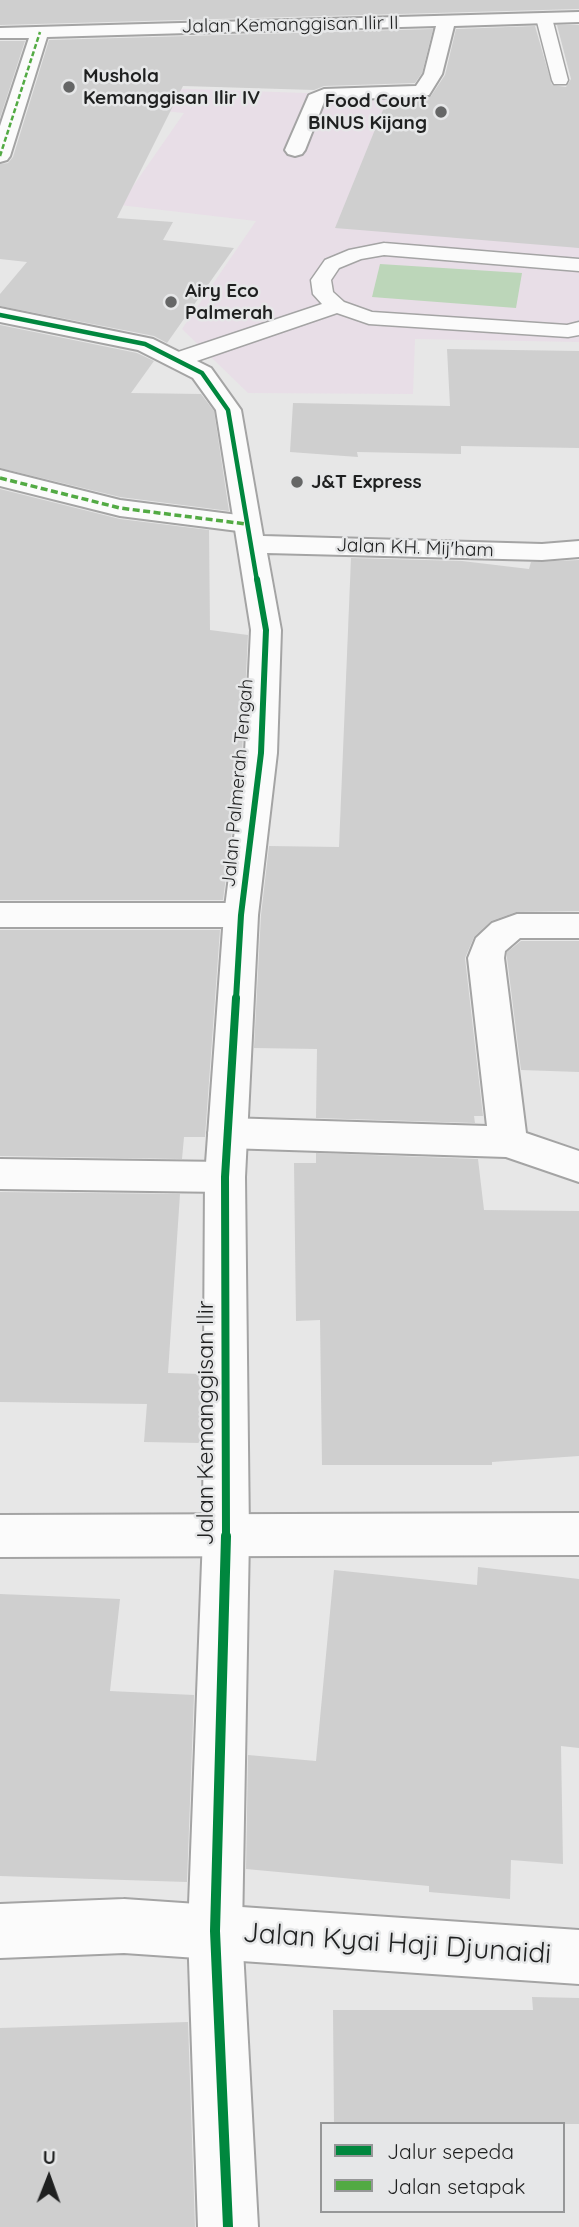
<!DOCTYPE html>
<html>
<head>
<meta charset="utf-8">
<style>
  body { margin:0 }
  #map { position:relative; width:579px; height:2227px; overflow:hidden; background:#e7e7e7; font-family:Quicksand,sans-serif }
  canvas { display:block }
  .legend { position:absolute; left:320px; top:2122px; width:245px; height:91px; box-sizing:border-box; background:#e6e7e8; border:2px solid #969798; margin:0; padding:9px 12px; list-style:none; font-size:21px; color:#1f2020 }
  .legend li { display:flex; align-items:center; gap:14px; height:35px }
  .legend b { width:35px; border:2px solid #969798 }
  .north { position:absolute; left:14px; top:2143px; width:70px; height:70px; -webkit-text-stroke:5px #e6e7e8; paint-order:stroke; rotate:1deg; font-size:19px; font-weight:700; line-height:28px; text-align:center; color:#1f2020 }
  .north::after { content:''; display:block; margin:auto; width:24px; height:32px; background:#1f2020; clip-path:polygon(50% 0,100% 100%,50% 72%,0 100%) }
</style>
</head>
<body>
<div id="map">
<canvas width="579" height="2227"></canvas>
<ul class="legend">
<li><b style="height:9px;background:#00873e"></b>Jalur sepeda</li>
<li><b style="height:9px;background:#52aa43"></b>Jalan setapak</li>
</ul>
<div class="north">U</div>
</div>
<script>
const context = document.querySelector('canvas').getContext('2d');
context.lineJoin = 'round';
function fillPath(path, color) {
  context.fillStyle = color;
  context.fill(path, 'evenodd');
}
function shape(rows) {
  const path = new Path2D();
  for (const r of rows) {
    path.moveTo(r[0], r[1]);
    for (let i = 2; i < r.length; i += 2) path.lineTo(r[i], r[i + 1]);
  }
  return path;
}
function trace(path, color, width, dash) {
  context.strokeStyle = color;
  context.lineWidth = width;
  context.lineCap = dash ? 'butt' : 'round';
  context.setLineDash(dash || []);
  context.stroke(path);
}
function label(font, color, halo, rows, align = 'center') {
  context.font = font + ' Quicksand,sans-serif';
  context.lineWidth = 5;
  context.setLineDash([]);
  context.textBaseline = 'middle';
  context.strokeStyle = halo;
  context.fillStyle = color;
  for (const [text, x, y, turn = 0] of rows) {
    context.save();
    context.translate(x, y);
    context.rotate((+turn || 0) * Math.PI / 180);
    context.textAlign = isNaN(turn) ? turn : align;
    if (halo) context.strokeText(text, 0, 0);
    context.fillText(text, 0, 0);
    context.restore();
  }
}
fillPath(shape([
  [132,87,449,98,579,107,579,342,415,339,413,394,248,393,182,329,256,221,120,205,184,113,123,107]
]), '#e8dee7');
fillPath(shape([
  [380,264,522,273,516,308,372,297]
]), '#bcd6b9');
fillPath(shape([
  [0,0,579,0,579,9,0,25],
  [557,25,579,25,579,248,335,228,387,100,431,96,445,75,456,29,535,26,552,85,566,87,571,79],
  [433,29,422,73,415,83,324,86,314,90,183,86,117,218,173,222,163,240,234,248,167,343,154,336,0,306,0,294,27,262,0,259,0,164,8,163,13,157,49,40],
  [0,41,25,41,0,118],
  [0,325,137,353,154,361,131,393,201,394,214,411,229,511,120,497,0,468],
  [447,349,579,351,579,448,461,446,461,454,357,452,358,457,290,452,293,403,450,406],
  [0,489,120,519,209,530,210,630,248,635,242,753,223,900,0,900],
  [351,558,462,561,529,569,531,562,579,560,579,911,516,912,491,921,474,937,465,958,483,1116,474,1116,475,1123,316,1118,317,1049,254,1048,261,915,269,846,339,847],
  [0,930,220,930,205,1137,184,1137,182,1159,0,1156],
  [521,941,579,941,579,1072,521,1070,507,958,507,952],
  [316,1153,478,1159,484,1210,579,1211,579,1456,492,1462,492,1465,322,1465,320,1320,296,1321,294,1163,316,1163],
  [0,1192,180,1194,168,1373,201,1374,201,1443,144,1442,147,1404,0,1402],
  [478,1567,579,1579,579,1748,561,1746,563,1864,511,1860,510,1899,429,1892,429,1886,246,1869,248,1755,316,1761,334,1570,477,1585],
  [0,1594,120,1599,110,1691,194,1695,187,1882,0,1876],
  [532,1997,579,1998,579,2124,334,2124,333,2010,533,2010],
  [188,2022,195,2227,0,2227,0,2028]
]), '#cfcfcf');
const service = shape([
  [544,13,552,18,568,80,566,84,554,84,552,80,536,18,544,13],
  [384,243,579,259,579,271,384,255,361,259,339,268,331,280,333,292,344,302,372,312,567,325,579,322,579,335,568,337,369,324,337,313,185,365,169,365,166,360,169,355,322,304,313,294,311,280,325,260,349,250,384,243]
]);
const minor = shape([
  [579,12,579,22,454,26,442,74,429,95,328,101,324,102,305,150,302,154,295,156,288,154,285,150,309,95,324,89,416,86,424,74,436,26,47,37,10,156,7,160,0,162,0,126,29,38,0,38,0,28,579,12],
  [0,470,120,500,246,516,256,518,260,524,256,530,246,532,120,516,0,486,0,470],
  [0,903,241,903,253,907,258,915,253,923,241,927,0,927,0,903],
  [517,914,579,914,579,938,520,938,505,951,504,958,526,1133,579,1151,579,1182,506,1157,227,1148,213,1143,208,1133,213,1123,227,1118,487,1126,468,958,476,938,492,923,517,914],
  [0,1159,225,1162,239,1166,245,1177,239,1188,225,1192,0,1189,0,1159],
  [579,1513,579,1555,0,1557,0,1515,579,1513],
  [124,1899,579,1930,579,1984,124,1953,0,1958,0,1904,124,1899]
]);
const tertiary = shape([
  [0,308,153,339,211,368,241,410,263,536,542,544,579,541,579,557,542,560,267,553,281,630,277,753,258,915,245,1177,249,1536,242,1931,258,2227,198,2227,188,1931,203,1536,205,1177,224,915,245,753,251,630,216,410,193,378,138,350,0,322,0,308]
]);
trace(service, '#a4a4a4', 3);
trace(minor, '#a4a4a4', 4);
trace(tertiary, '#a4a4a4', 4);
fillPath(service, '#fbfbfb');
fillPath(minor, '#fbfbfb');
fillPath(tertiary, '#fbfbfb');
trace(shape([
  [0,156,40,32]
]), '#52aa43', 2.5, [5, 2.5]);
trace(shape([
  [0,478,120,508,246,524]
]), '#52aa43', 3.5, [7, 3.5]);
trace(shape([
  [0,315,145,344,202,373,228,410,257,581]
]), '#00873e', 4.5);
trace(shape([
  [236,999,241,915,261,753,266,630,257,579]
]), '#00873e', 6);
trace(shape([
  [226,1537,225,1177,236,998]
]), '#00873e', 8);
trace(shape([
  [226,1536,215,1931,228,2227]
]), '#00873e', 10);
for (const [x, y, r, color] of [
  [69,87,7,"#656666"],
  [441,112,7,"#656666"],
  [171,302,7,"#656666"],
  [297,482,7,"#656666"]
]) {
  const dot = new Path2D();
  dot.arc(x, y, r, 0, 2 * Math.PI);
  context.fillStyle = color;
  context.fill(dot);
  trace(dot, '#e6e7e8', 2.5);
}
label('19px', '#1f2020', '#e6e7e8', [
  ["Jalan Kemanggisan Ilir II",290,25,-1],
  ["Jalan KH. Mij'ham",415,548,2],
  ["Jalan Palmerah Tengah",238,783,-85]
]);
label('bold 19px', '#1f2020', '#e6e7e8', [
  ["Mushola",83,76],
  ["Kemanggisan Ilir IV",83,98],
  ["Food Court",427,101,"right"],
  ["BINUS Kijang",427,123,"right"],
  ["Airy Eco",185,291],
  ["Palmerah",185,313],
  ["J&T Express",311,482]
], 'left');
label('23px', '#1f2020', '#e6e7e8', [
  ["Jalan Kemanggisan Ilir",206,1423,-90]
]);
label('28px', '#1f2020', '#e6e7e8', [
  ["Jalan Kyai Haji Djunaidi",397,1944,4]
]);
</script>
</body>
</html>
